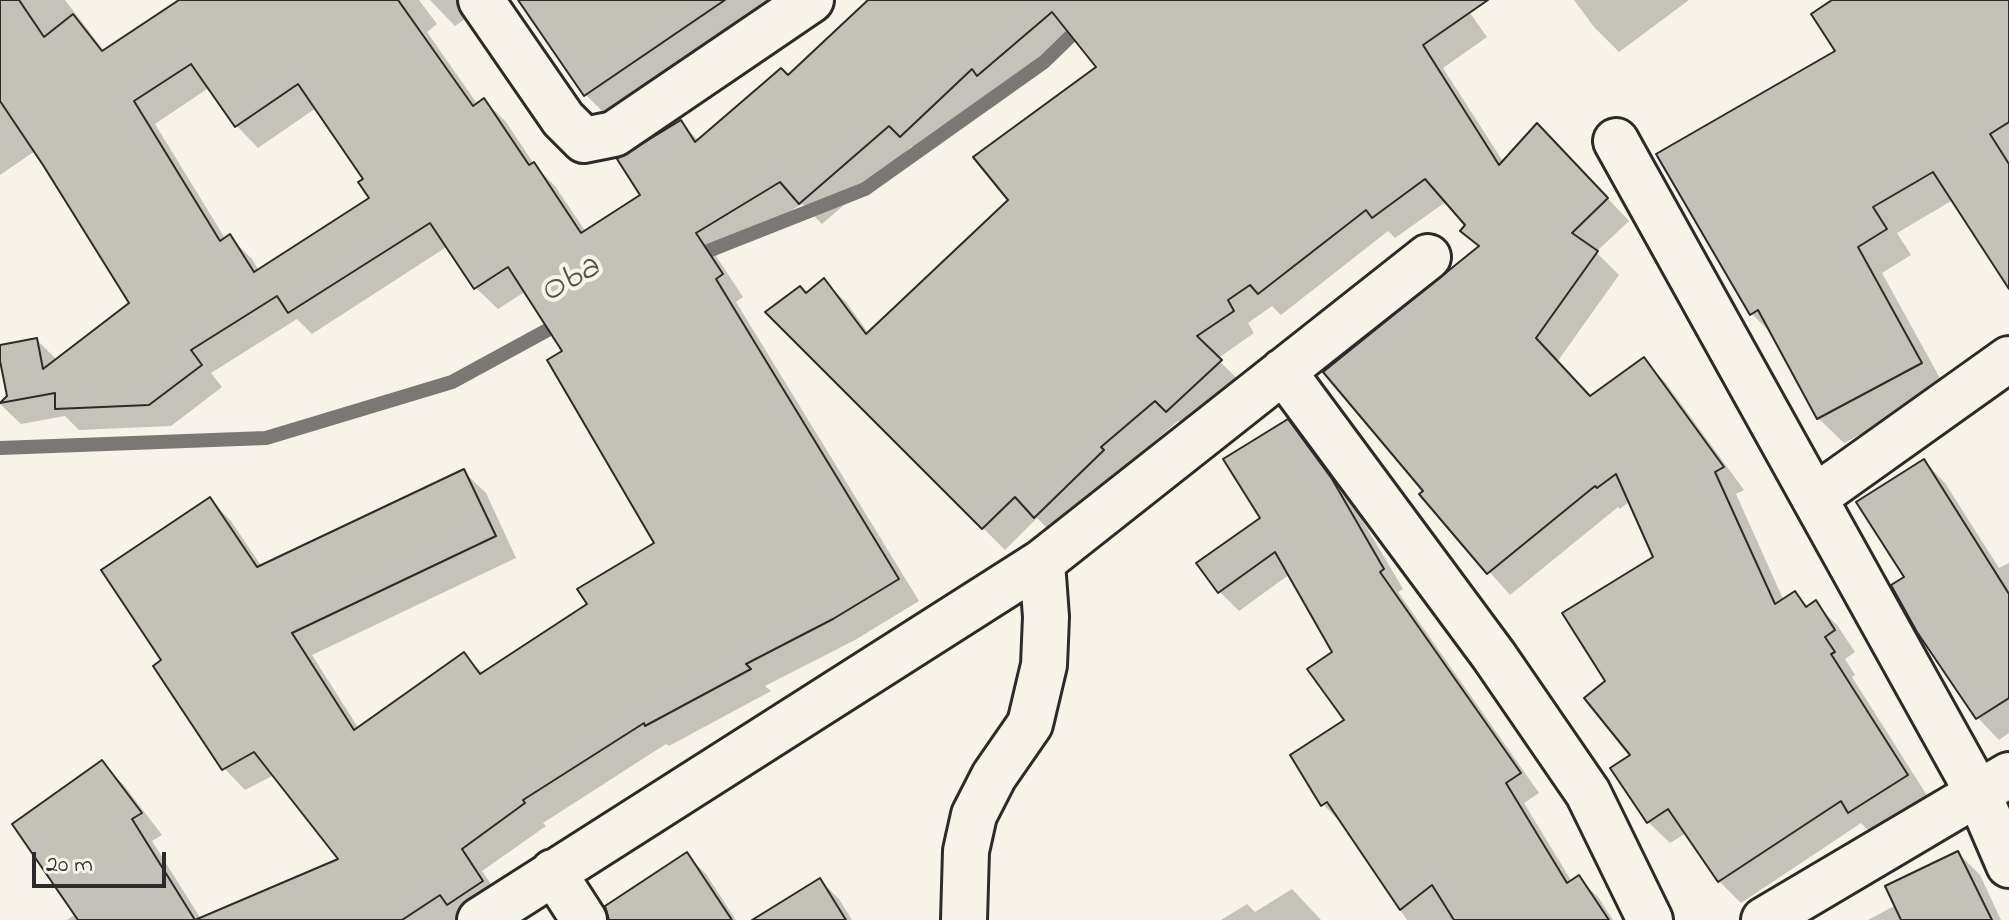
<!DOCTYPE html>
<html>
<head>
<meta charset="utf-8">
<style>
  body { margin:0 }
  #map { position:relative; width:2009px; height:920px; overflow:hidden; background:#f7f3e8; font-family:"Indie Flower",sans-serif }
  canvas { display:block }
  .scale { position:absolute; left:32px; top:852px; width:134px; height:36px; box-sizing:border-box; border:4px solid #2b2b2b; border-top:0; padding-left:10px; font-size:24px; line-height:28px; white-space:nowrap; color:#2b2b2b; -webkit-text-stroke:6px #f7f3e8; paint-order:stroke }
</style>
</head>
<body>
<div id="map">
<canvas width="2009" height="920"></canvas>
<div class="scale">20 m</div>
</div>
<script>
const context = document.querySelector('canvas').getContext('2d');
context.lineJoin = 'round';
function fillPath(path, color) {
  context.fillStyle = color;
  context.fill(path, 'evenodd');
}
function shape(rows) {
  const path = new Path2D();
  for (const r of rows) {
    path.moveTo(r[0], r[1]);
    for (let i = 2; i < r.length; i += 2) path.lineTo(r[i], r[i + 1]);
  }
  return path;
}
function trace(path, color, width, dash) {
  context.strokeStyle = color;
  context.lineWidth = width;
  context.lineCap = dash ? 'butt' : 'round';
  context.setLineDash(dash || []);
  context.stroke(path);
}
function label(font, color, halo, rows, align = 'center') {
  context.font = font + ' "Indie Flower",sans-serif';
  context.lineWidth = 8;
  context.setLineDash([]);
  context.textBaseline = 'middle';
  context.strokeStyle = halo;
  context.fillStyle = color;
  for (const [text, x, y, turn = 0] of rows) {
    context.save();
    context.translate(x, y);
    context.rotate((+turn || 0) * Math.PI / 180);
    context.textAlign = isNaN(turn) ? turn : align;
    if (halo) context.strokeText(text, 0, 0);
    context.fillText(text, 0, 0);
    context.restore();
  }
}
fillPath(shape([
  [0,0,65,0,105,52,182,0,419,0,437,24,427,32,478,105,484,100,506,122,536,167,555,186,586,232,642,196,681,123,699,141,788,77,871,0,1461,0,1487,37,1443,68,1504,163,1559,147,1629,221,1596,252,1619,275,1557,362,1590,398,1644,360,1665,382,1744,490,1736,494,1784,601,1795,594,1809,607,1815,603,1837,625,1855,652,1845,659,1855,675,1852,677,1928,797,1871,833,1861,823,1741,903,1719,881,1686,833,1670,843,1648,822,1633,756,1608,682,1655,558,1630,501,1620,509,1618,507,1510,595,1421,494,1425,491,1480,248,1463,231,1468,225,1447,201,1395,238,1388,231,1281,315,1272,306,1248,323,1254,333,1217,359,1242,383,1189,433,1178,421,1121,470,1125,473,1057,538,1037,518,1005,550,768,312,806,295,824,281,846,302,869,334,1010,200,1098,67,1072,35,1001,96,994,90,929,151,917,151,912,146,822,224,802,204,716,256,743,297,736,302,919,601,855,640,765,686,771,691,669,746,666,744,543,823,546,826,482,871,504,903,456,920,67,920,76,914,101,763,123,784,162,835,152,841,201,919,342,860,274,775,245,790,224,768,164,661,210,500,231,521,262,567,464,472,486,493,516,558,312,655,359,729,464,655,484,674,590,605,657,544,565,352,526,291,498,309,476,288,448,246,312,334,297,319,211,373,222,387,171,426,79,430,65,416,21,424,0,404,9,397,0,347,37,340,57,360,131,303,35,151,0,175],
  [210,87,237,126,258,148,316,108,366,180,372,198,259,271,252,259,230,237,226,240,155,124],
  [430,0,492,0,455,26],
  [520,0,772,0,609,118,586,95],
  [1574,0,1689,0,1619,52,1594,27],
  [1837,0,2007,0,2009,3,2009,285,1953,200,1897,233,1911,255,1882,273,1946,389,1844,443,1818,418,1774,336,1752,314,1836,93],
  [1287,422,1307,441,1351,501,1403,589,1398,592,1539,793,1524,803,1572,882,1578,878,1598,897,1613,920,1407,920,1342,824,1323,804,1346,721,1335,652,1290,574,1239,611,1219,591,1262,518],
  [1924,461,1945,483,1999,568,2009,563,2009,733,1999,740,1978,718,1919,631,1907,577],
  [1958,853,1980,875,2001,920,1868,920,1896,905],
  [687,855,706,874,736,920,611,920],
  [820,880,839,899,852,920,802,920],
  [1292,889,1321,920,1221,920,1247,904,1255,912]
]), '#0003');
trace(shape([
  [693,257,865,189,1044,62,1108,0],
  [0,448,266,438,452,382,564,321]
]), '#7a7874', 14);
const building = shape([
  [0,0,19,0,44,37,73,14,102,51,179,0,398,0,473,106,484,98,529,165,534,162,581,233,640,195,617,159,681,120,695,142,781,68,788,75,868,0,1488,0,1423,45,1499,165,1537,123,1608,198,1572,233,1598,251,1536,338,1590,396,1644,357,1724,467,1715,472,1775,604,1795,591,1806,607,1816,600,1835,630,1825,637,1835,652,1831,654,1908,775,1848,813,1841,801,1718,882,1668,809,1647,823,1610,768,1630,755,1584,698,1605,681,1562,613,1653,557,1616,474,1597,488,1595,486,1487,574,1419,494,1423,491,1323,372,1479,246,1460,231,1465,225,1425,179,1372,218,1366,210,1258,294,1250,285,1228,300,1234,311,1197,336,1222,360,1166,412,1155,401,1101,447,1104,450,1034,518,1015,497,982,529,765,312,800,286,806,293,824,278,866,334,1008,200,973,157,1096,67,1052,12,977,76,972,69,900,137,889,126,799,204,780,182,696,233,723,274,716,279,899,579,833,619,746,664,751,669,645,726,644,723,523,800,525,803,462,849,483,881,447,905,440,895,402,920,78,920,12,824,102,760,142,813,132,819,195,920,338,859,254,752,222,770,153,666,161,660,101,570,210,497,257,567,464,469,496,536,292,633,354,730,464,652,480,674,587,604,577,589,654,543,547,360,562,351,508,267,474,289,430,223,288,313,277,296,191,350,202,365,149,405,55,409,55,393,0,403,7,396,0,361,0,345,37,338,43,369,129,303,43,165,0,101,0,0],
  [191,64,235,127,298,84,363,179,358,182,369,198,254,272,230,234,220,241,134,101,191,64],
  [518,0,725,0,584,96,518,0],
  [1832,0,2009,0,2009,122,1990,134,2009,164,2009,289,1933,172,1873,207,1887,229,1858,247,1922,363,1817,419,1758,310,1750,315,1656,154,1835,51,1811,14,1832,0],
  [1288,419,1332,479,1384,569,1380,572,1521,773,1506,783,1567,883,1579,875,1609,920,1454,920,1432,885,1400,910,1327,802,1321,806,1290,755,1344,720,1307,669,1332,652,1275,552,1218,593,1196,563,1260,518,1223,459,1288,419],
  [1924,459,2009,594,2009,698,1976,719,1917,632,1891,585,1904,577,1856,502,1924,459],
  [1958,851,1992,920,1901,920,1885,886,1958,851],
  [687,852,732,920,609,920,605,906,687,852],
  [820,878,846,920,752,920,820,878]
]);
fillPath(building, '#c4c1b9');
trace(building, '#2b2b2b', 2);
const street = shape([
  [481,0,563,119,584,140,614,134,811,0],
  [1616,141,1978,793,2009,865],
  [1283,371,1494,656,1588,793,1650,920],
  [1814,498,2009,359],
  [553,872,584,920],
  [480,920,1042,562,1428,257],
  [964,920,966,851,974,815,994,776,1030,724,1044,665,1046,617,1042,562],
  [1764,920,2009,775]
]);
trace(street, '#2b2b2b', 50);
trace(street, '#f7f3e8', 44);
label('italic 36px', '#53524f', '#f7f3e8', [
  ["Oba",571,282,-29]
]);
</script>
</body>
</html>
